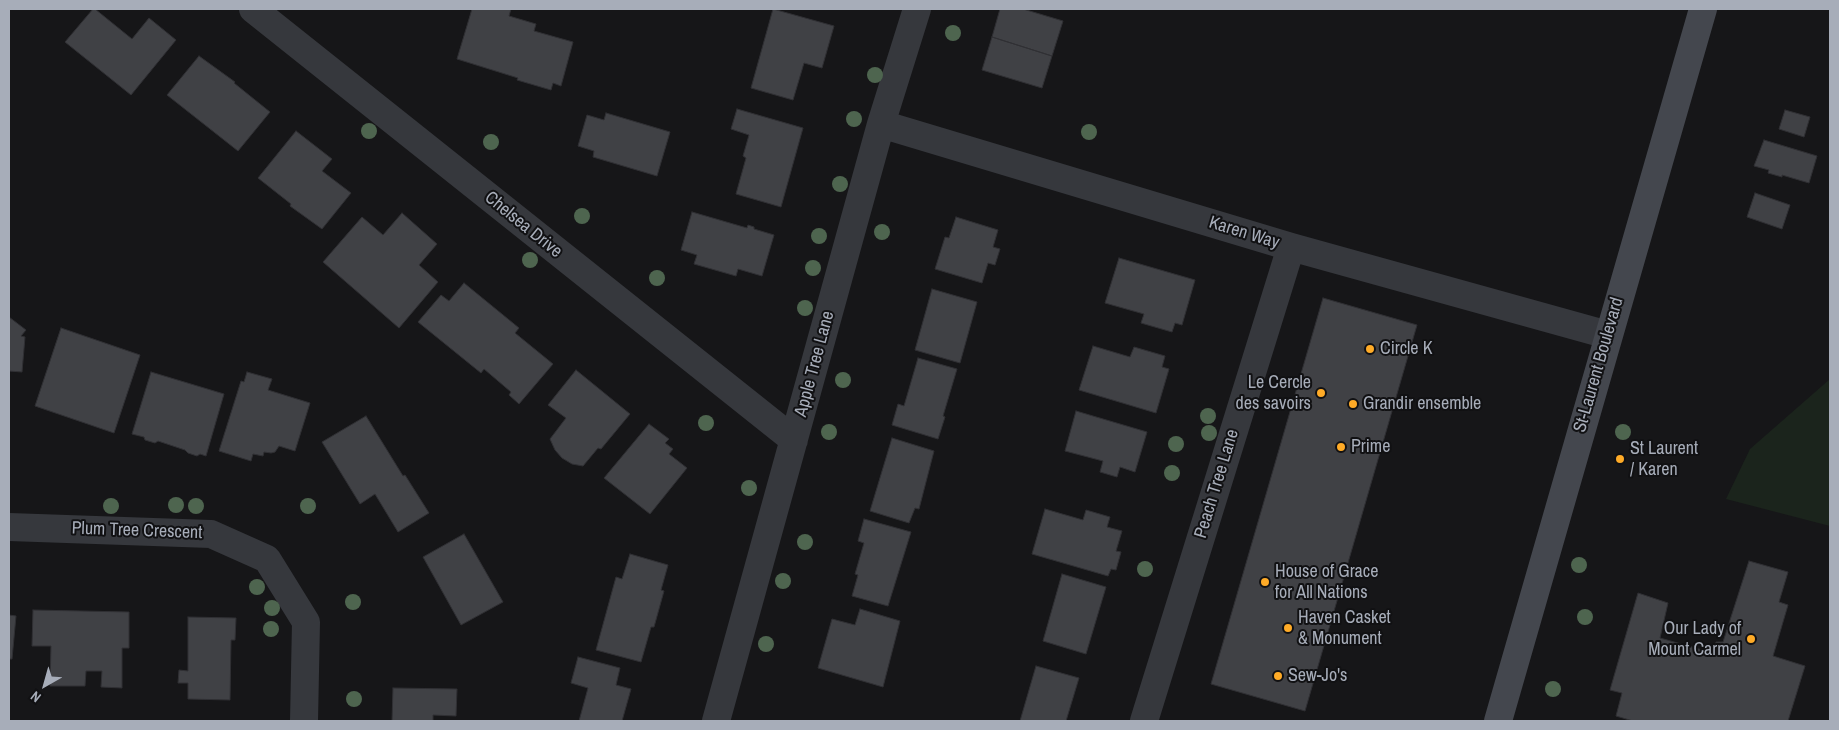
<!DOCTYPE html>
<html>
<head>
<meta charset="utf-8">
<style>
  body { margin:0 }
  #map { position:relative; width:1839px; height:730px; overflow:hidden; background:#161618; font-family:"Archivo Narrow",sans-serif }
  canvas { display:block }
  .frame { position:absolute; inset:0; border:10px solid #a7adb9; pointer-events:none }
  .north { position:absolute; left:20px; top:660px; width:50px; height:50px; -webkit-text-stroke:4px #111113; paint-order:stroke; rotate:218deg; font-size:14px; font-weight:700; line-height:20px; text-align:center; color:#a7adb9 }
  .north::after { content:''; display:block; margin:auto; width:18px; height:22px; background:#a7adb9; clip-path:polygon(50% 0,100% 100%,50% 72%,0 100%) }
</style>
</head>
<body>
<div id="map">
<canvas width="1839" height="730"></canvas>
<div class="frame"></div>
<div class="north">N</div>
</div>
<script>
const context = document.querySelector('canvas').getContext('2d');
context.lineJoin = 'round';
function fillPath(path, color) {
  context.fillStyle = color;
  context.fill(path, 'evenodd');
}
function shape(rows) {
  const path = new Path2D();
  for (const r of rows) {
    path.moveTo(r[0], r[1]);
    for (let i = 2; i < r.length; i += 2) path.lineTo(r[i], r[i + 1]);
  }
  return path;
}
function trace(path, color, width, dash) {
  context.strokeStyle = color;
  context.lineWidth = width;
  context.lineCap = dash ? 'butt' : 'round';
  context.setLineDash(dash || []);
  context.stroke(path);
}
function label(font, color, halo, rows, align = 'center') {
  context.font = font + ' "Archivo Narrow",sans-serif';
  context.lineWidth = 4;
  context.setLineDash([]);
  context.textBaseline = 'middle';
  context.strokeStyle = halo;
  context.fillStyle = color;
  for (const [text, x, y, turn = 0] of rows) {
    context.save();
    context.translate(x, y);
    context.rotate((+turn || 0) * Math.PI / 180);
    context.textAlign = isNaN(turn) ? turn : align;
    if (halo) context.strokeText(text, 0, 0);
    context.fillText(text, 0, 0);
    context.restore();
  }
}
fillPath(shape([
  [1830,379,1830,526,1726,499,1750,449]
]), '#1b241c');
const building = shape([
  [93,9,95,9,132,39,149,18,176,40,131,95,65,42,93,9],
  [472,9,511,9,509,16,536,24,534,31,573,42,561,86,553,83,551,90,517,80,518,78,457,59,472,9],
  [773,9,834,26,822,68,804,63,793,100,751,88,773,9],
  [1000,9,1023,9,1063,21,1052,56,992,37,1000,9],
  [992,37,1052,56,1042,88,982,70,992,37],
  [199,56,235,82,234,83,270,112,238,151,167,95,199,56],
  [737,109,803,128,781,207,736,194,746,158,743,156,749,135,731,129,737,109],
  [1785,110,1810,117,1804,137,1779,129,1785,110],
  [606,113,670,132,657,176,593,157,594,151,578,146,587,115,604,120,606,113],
  [296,131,332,159,322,171,351,193,322,229,290,206,291,204,258,178,296,131],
  [1764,140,1817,156,1809,183,1782,175,1782,177,1768,173,1769,170,1754,166,1764,140],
  [1755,193,1790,205,1782,229,1747,217,1755,193],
  [692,212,747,228,748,225,754,227,754,229,774,235,762,276,738,269,736,276,694,264,697,255,681,250,692,212],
  [402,213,437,244,419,265,438,282,399,328,323,262,362,217,383,235,402,213],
  [956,217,998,230,993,247,1000,249,995,265,988,263,982,283,935,269,945,237,949,238,956,217],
  [1119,258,1195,280,1182,325,1175,323,1172,332,1141,323,1144,314,1105,303,1119,258],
  [464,283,519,328,515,333,553,364,519,404,509,395,511,392,484,369,481,373,418,322,441,295,449,301,464,283],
  [932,289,977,302,960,363,915,350,932,289],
  [1323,298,1417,325,1305,711,1211,684,1323,298],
  [9,317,26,330,21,336,25,337,22,372,9,371,9,317],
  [61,328,140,355,114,433,35,406,61,328],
  [1093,346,1130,357,1134,347,1165,356,1162,367,1169,369,1156,413,1079,390,1093,346],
  [918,358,957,369,943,416,945,417,938,439,892,425,898,404,904,406,918,358],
  [576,370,630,414,601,449,598,448,583,466,572,464,562,458,555,450,550,439,566,418,548,405,576,370],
  [151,372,224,394,206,456,200,454,197,456,188,453,185,450,158,441,155,443,145,440,144,437,132,434,151,372],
  [247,372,272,379,268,390,310,403,295,451,279,446,275,452,271,453,264,452,263,456,253,454,251,461,219,451,241,381,244,382,247,372],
  [1076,411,1147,432,1135,472,1120,467,1117,477,1100,472,1103,461,1065,451,1076,411],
  [366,416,403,476,405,475,429,513,398,532,375,494,360,504,322,442,366,416],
  [649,424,669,439,665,443,673,449,669,454,687,468,650,514,604,478,649,424],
  [892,438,934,451,919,509,915,508,909,523,870,511,892,438],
  [1045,509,1083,520,1086,510,1110,517,1107,527,1122,531,1116,551,1121,552,1116,570,1111,569,1108,576,1032,554,1045,509],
  [864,519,911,532,888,606,852,596,858,575,855,574,864,543,858,541,864,519],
  [464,534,503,602,461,625,423,557,464,534],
  [630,554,668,565,661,590,664,591,654,627,651,627,641,662,596,650,616,577,622,579,630,554],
  [1749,561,1788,572,1779,602,1788,605,1773,656,1805,666,1788,721,1633,721,1616,716,1622,693,1610,690,1638,593,1668,603,1660,638,1713,653,1716,642,1723,642,1749,561],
  [1062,574,1106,587,1086,654,1043,641,1062,574],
  [860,609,900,621,883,687,818,668,832,619,855,625,860,609],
  [33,610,129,612,129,648,122,648,122,688,101,687,102,671,86,671,85,686,50,686,51,646,32,646,33,610],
  [9,615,16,616,12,659,9,659,9,615],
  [188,617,236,618,235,640,231,640,230,700,188,699,188,683,178,683,179,670,188,671,188,617],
  [578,657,620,668,616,685,631,689,622,721,579,721,588,688,571,683,578,657],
  [1036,666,1079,678,1066,721,1020,721,1036,666],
  [393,688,457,689,456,716,433,715,433,721,392,721,393,688]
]);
fillPath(building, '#404145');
trace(building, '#303034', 1);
trace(shape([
  [253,9,794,440],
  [881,124,1291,247,1608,335],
  [9,527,211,534,267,559,306,622,304,721],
  [716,721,881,124,917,9],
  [1144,721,1291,247]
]), '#36383d', 28);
trace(shape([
  [1498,721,1703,9]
]), '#44474e', 28);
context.fillStyle = '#4e654f';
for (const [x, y] of [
  [953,33],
  [875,75],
  [854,119],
  [369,131],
  [1089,132],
  [491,142],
  [840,184],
  [582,216],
  [882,232],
  [819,236],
  [530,260],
  [813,268],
  [657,278],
  [805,308],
  [843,380],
  [1208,416],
  [706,423],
  [829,432],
  [1623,432],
  [1209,433],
  [1176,444],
  [1172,473],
  [749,488],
  [176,505],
  [111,506],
  [196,506],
  [308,506],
  [805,542],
  [1579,565],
  [1145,569],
  [783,581],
  [257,587],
  [353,602],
  [272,608],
  [1585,617],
  [271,629],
  [766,644],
  [1553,689],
  [354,699]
]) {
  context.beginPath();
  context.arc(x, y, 8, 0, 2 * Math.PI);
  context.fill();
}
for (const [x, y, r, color] of [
  [1370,349,5,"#ffab27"],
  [1321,393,5,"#ffab27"],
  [1353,404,5,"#ffab27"],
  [1341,447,5,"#ffab27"],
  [1620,459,5,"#ffab27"],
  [1265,582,5,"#ffab27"],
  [1288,628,5,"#ffab27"],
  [1751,639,5,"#ffab27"],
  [1278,676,5,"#ffab27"]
]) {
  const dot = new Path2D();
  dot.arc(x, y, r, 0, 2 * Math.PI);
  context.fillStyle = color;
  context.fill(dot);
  trace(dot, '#111113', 2);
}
label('18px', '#a7adb9', '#111113', [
  ["Chelsea Drive",523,225,39],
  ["Karen Way",1244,233,17],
  ["Apple Tree Lane",815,364,-75],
  ["St-Laurent Boulevard",1599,365,-74],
  ["Peach Tree Lane",1217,484,-73],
  ["Plum Tree Crescent",137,531,2]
]);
label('18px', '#a7adb9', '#111113', [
  ["Circle K",1380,349],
  ["Le Cercle",1311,383,"right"],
  ["des savoirs",1311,404,"right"],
  ["Grandir ensemble",1363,404],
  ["Prime",1351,447],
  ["St Laurent",1630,449],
  ["/ Karen",1630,470],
  ["House of Grace",1275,572],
  ["for All Nations",1275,593],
  ["Haven Casket",1298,618],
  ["& Monument",1298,639],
  ["Our Lady of",1741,629,"right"],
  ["Mount Carmel",1741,650,"right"],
  ["Sew-Jo's",1288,676]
], 'left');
</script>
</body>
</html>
